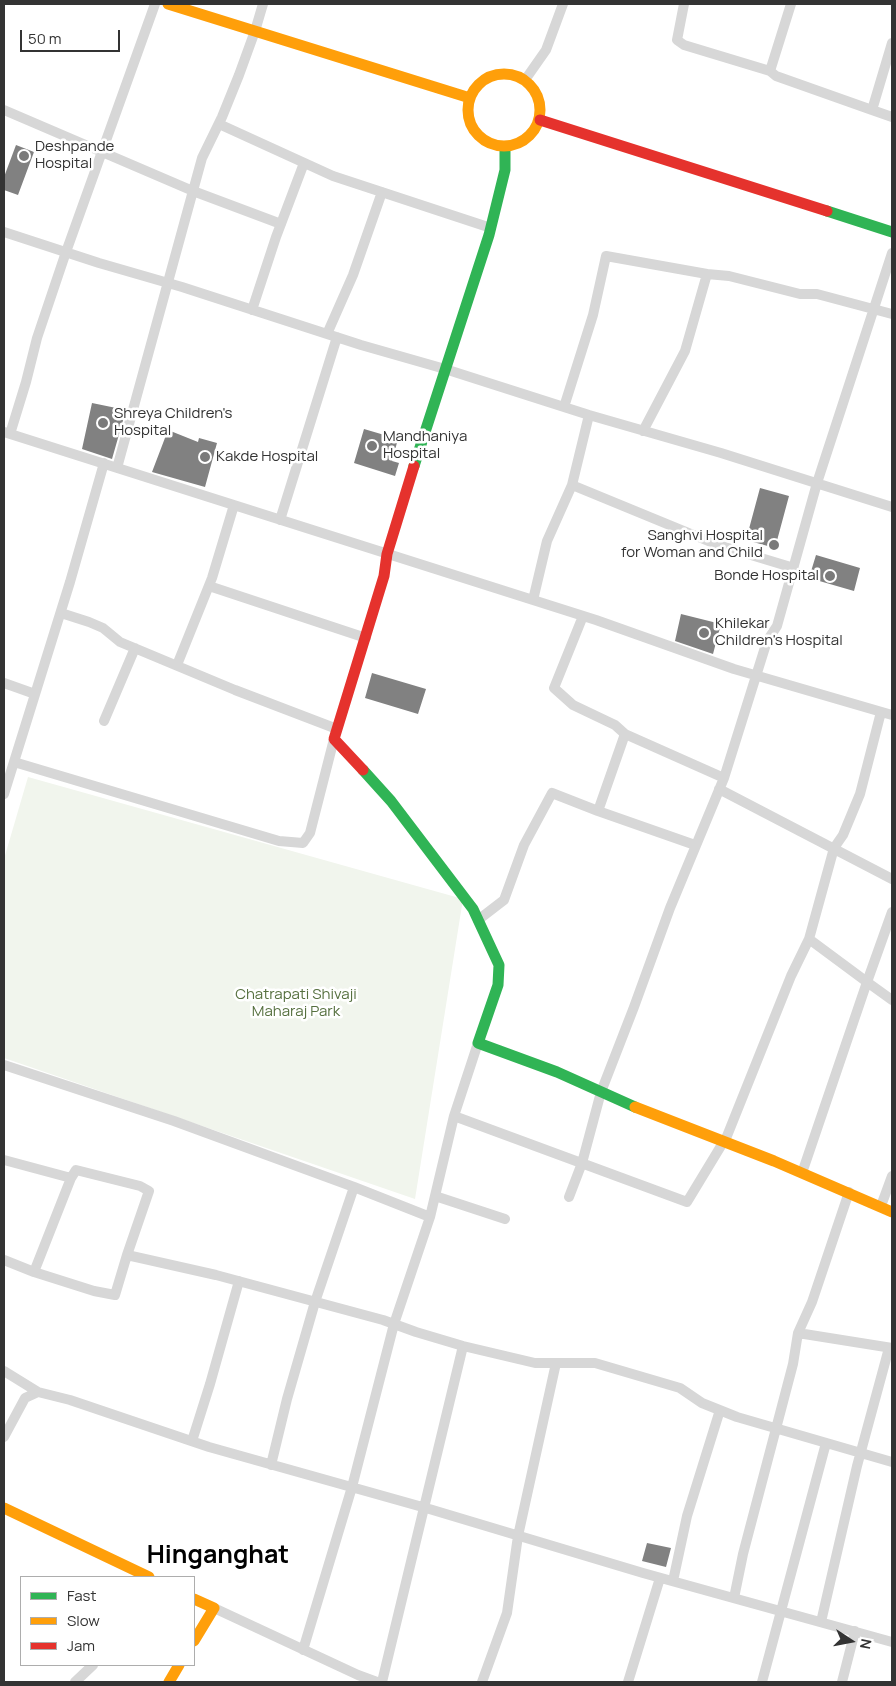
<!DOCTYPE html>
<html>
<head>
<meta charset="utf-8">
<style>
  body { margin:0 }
  #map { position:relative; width:896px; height:1686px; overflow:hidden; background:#fff; font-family:Manrope,sans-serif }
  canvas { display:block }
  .frame { position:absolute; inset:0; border:5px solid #333; pointer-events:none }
  .legend { position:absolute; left:20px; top:1576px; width:175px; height:90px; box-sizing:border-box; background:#fff; border:1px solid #adadad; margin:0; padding:6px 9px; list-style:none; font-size:15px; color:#333 }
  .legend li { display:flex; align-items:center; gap:10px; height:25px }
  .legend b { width:25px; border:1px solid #adadad }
  .north { position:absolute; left:826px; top:1616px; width:50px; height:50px; -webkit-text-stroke:4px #fff; paint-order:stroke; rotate:101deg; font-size:14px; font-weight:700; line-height:20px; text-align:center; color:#333 }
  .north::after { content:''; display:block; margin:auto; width:18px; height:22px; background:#333; clip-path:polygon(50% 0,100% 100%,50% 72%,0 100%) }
  .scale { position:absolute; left:20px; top:30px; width:100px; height:22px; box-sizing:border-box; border:2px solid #333; border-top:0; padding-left:6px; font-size:15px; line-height:18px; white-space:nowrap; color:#333; -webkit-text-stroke:4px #fff; paint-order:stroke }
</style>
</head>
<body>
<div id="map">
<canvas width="896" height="1686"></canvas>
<div class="frame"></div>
<ul class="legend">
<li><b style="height:6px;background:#30b455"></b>Fast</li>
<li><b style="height:6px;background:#ff9f0a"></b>Slow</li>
<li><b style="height:6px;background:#e5322d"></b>Jam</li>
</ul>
<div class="north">N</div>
<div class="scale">50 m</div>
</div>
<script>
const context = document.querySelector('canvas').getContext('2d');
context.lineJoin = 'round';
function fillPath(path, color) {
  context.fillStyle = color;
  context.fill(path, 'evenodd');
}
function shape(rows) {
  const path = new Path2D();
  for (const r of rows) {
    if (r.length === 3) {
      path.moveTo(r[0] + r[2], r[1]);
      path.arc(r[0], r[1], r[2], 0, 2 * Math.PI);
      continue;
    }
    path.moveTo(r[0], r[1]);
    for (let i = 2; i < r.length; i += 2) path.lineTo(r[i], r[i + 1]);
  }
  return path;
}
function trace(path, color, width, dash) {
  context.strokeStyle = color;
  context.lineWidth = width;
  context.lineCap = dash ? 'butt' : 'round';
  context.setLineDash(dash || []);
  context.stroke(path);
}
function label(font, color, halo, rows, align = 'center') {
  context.font = font + ' Manrope,sans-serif';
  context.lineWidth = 5;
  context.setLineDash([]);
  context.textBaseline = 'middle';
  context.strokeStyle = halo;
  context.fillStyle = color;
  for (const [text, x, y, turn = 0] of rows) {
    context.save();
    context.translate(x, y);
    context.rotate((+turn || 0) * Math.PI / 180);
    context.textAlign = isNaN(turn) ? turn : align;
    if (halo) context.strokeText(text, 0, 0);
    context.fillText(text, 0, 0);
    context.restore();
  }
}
fillPath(shape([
  [28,777,463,899,415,1199,4,1058,4,859]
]), '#f1f5ed');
fillPath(shape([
  [16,145,34,152,18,195,4,190,4,177],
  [92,403,126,410,112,459,82,449],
  [364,429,398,439,392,461,399,463,395,476,354,463],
  [168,430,198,442,199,438,217,443,205,487,152,472],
  [760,488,789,496,775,548,746,540],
  [816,555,860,568,854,591,809,578],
  [681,614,721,624,713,654,675,641],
  [372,673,426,689,418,714,365,698],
  [647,1543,671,1548,666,1567,642,1561]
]), '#818181');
trace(shape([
  [684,4,677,40,684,45,770,71,776,76,872,110,892,43],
  [770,71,791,4],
  [525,80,546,50,563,4],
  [4,110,193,191,281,224],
  [872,110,892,117],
  [219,124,333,176,491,228],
  [4,232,99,263,182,287,361,345,445,369,589,415,721,453,892,507],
  [707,274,729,276,800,294,817,294,892,314],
  [252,310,276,237,304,163],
  [327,334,353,275,382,192],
  [564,407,593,315,606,256,707,274,685,351,643,431],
  [4,432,596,620,734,669,892,715],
  [10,434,26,382,37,338,66,252,155,4],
  [117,468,202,158,222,117,239,75,255,31,263,4],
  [572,485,718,545,794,568],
  [280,520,337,337],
  [209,586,366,638],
  [533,600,547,541,572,485,589,415],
  [61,613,89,622,103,628,120,642,235,690,337,729],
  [583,616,554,688,573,705,615,725,625,734,724,778],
  [177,665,212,578,234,505],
  [4,683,35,694],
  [881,712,860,794,843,835,834,848,809,939,867,982,892,912],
  [104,721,135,648],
  [14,762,279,841,303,843,310,833,334,739],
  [719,789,892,879],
  [4,794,70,582,104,463],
  [598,811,625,734],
  [478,920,504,900,524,845,552,793,598,811,695,845],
  [4,1065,174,1121,354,1187,430,1217],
  [454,1116,687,1202,727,1136,791,976,809,939],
  [4,1160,71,1178],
  [802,1173,867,982,892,1000],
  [435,1196,505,1219],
  [569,1197,582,1163,601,1092,634,1007,670,908,724,778,767,641,777,626,817,483,892,253],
  [881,1206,892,1176],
  [4,1260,34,1272,94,1291,115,1295,127,1255,216,1275,383,1320,416,1332,463,1346,535,1363,595,1363,680,1388,702,1403,737,1417,892,1462],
  [34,1272,71,1178,76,1170,140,1186,149,1191,127,1255],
  [798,1333,812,1302,849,1192],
  [4,1371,38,1392],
  [4,1437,25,1398,38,1392,70,1400,209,1447,426,1508,643,1573,892,1642],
  [192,1441,210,1384,239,1281],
  [271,1465,287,1399,315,1302,354,1187],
  [673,1581,687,1516,720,1410],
  [734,1598,743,1554,793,1364,798,1333,892,1348],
  [214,1608,358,1675,377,1682],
  [821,1622,857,1466,889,1348],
  [303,1650,352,1487,394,1324,430,1217,454,1116,478,1043],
  [75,1682,93,1665],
  [382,1682,463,1346],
  [482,1682,507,1613,518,1536,556,1363],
  [628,1682,660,1578],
  [762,1682,826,1443],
  [842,1682,855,1631]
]), '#d7d7d7', 10);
trace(shape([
  [827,211,892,232],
  [414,466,489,235,505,170,505,147],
  [363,770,391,801,473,909,499,965,498,985,478,1043,557,1072,635,1107]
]), '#30b455', 11);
trace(shape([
  [168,4,470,98],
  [504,110,36],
  [635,1107,774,1161,892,1212],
  [4,1508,149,1577],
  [194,1599,214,1608,194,1641],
  [169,1682,179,1665]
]), '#ff9f0a', 11);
trace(shape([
  [540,120,827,211],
  [363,770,334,739,384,576,387,554,414,466]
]), '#e5322d', 11);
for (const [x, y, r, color] of [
  [24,156,6,"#7a7a7a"],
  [103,423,6,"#7a7a7a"],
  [372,446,6,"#7a7a7a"],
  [205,457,6,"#7a7a7a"],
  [774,545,6,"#7a7a7a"],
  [830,576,6,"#7a7a7a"],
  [704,633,6,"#7a7a7a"]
]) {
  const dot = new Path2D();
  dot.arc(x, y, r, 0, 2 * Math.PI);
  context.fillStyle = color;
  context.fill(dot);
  trace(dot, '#fff', 2);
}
label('15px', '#333', '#fff', [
  ["Deshpande",35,147],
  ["Hospital",35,164],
  ["Shreya Children's",114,414],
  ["Hospital",114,431],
  ["Mandhaniya",383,437],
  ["Hospital",383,454],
  ["Kakde Hospital",216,457],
  ["Sanghvi Hospital",763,536,"right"],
  ["for Woman and Child",763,553,"right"],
  ["Bonde Hospital",819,576,"right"],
  ["Khilekar",715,624],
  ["Children's Hospital",715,641]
], 'left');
label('15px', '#56703f', '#fff', [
  ["Chatrapati Shivaji",296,995],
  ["Maharaj Park",296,1012]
]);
label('bold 25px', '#000', '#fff', [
  ["Hinganghat",218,1556]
]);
</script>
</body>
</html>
